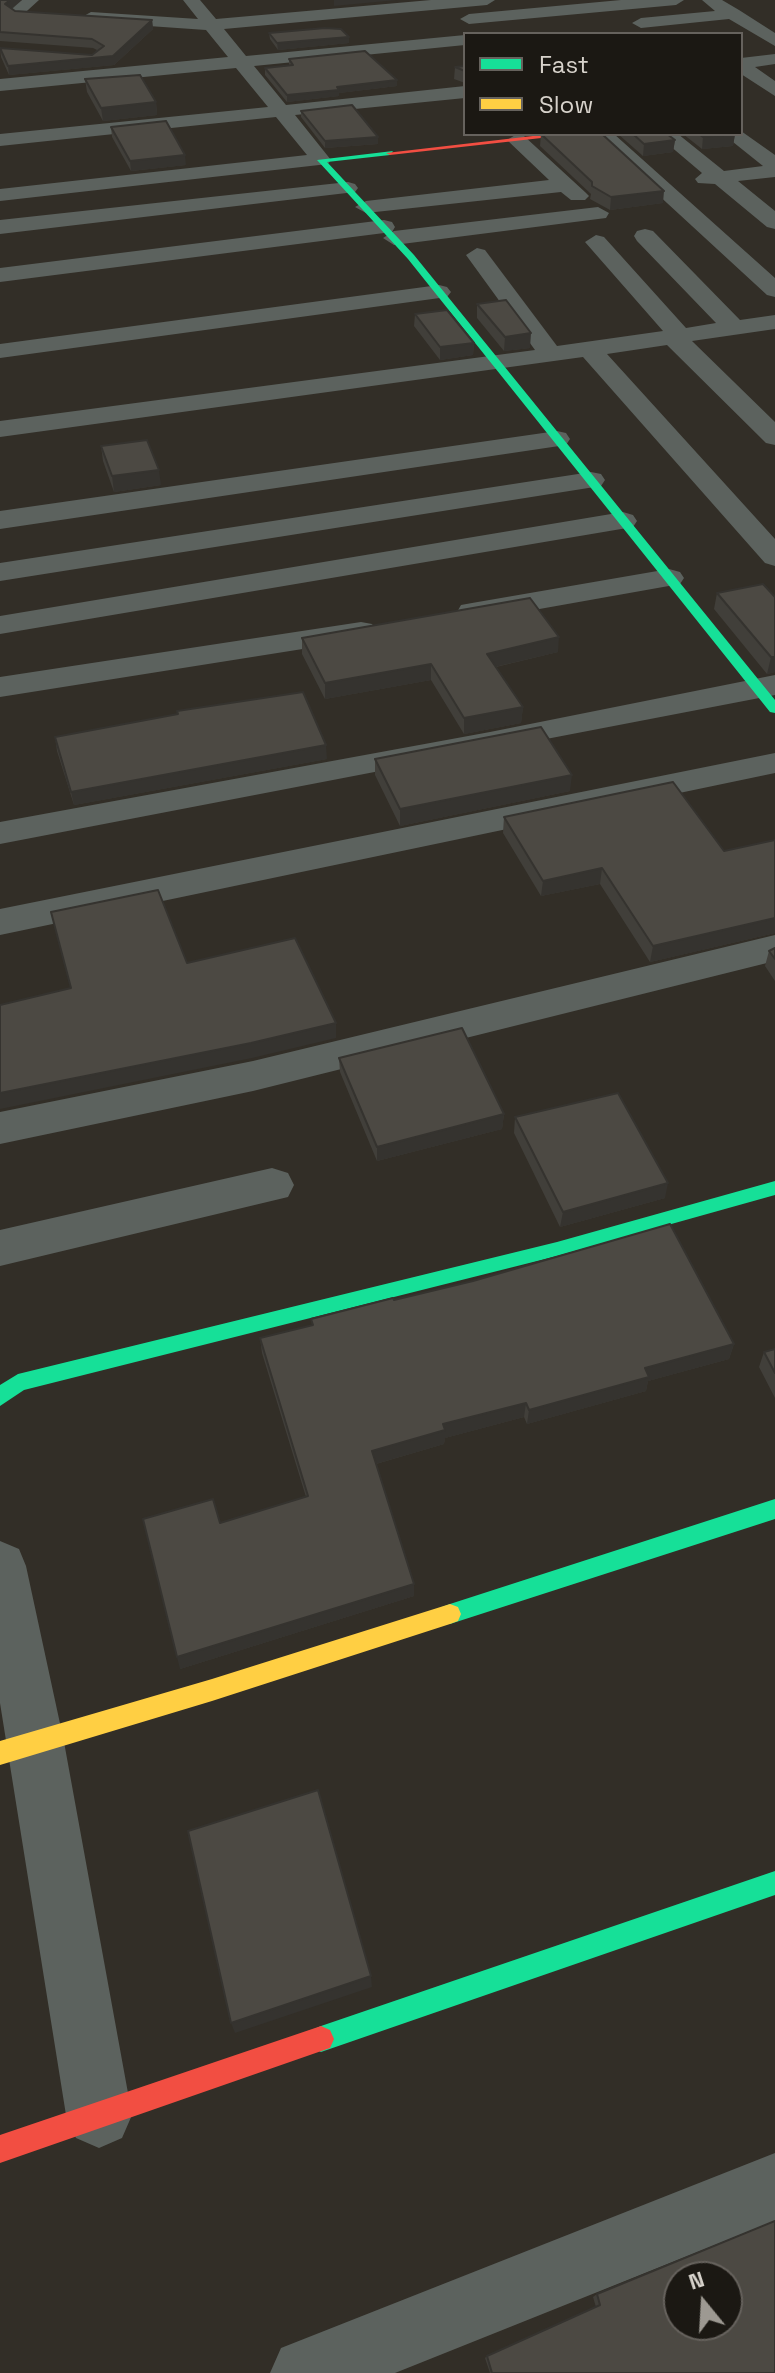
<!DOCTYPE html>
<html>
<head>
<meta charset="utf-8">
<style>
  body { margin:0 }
  #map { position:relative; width:775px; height:2373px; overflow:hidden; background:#322e27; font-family:"Space Grotesk",sans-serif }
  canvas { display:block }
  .legend { position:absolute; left:463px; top:32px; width:280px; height:104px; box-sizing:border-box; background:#1b1813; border:2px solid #66625d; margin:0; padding:10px 14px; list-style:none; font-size:24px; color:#d7d2cb }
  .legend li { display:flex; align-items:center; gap:16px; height:40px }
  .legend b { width:40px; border:2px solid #66625d }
  .north { position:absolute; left:663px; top:2261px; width:80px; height:80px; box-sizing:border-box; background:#1b1813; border:2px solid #66625d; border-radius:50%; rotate:342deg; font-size:22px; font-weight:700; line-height:32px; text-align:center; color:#d7d2cb }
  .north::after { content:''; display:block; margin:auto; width:28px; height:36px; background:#9d9992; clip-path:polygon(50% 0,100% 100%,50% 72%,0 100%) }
</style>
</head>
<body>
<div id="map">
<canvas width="775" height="2373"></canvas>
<ul class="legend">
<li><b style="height:10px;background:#16e098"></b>Fast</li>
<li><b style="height:10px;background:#ffcf43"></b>Slow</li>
</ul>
<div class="north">N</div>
</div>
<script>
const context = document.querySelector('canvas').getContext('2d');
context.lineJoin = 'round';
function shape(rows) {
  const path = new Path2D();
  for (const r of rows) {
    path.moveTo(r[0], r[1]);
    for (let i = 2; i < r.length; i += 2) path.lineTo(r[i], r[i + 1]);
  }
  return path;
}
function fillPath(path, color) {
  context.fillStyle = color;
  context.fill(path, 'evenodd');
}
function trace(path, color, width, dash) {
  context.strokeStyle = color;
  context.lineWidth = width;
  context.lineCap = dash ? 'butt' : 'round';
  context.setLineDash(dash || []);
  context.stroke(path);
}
fillPath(shape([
  [21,0,39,0,6,30,0,31,0,17,21,0],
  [183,0,200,0,216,19,431,0,495,0,487,5,224,29,246,56,465,35,465,45,254,66,286,105,465,86,465,98,295,115,331,160,328,164,0,201,0,189,307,155,276,117,0,146,0,134,268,107,236,68,0,91,0,79,228,57,206,30,91,22,82,17,91,12,198,19,183,0],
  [621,0,684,0,676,5,469,24,460,19,469,14,621,0],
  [702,0,722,0,739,10,775,33,775,46,729,19,641,28,632,23,641,18,715,11,702,0],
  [775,54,775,64,755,67,775,81,775,96,741,74,741,58,775,54],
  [741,131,775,155,775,177,738,181,775,211,775,229,767,227,715,184,698,183,695,179,702,173,656,134,678,134,724,171,763,166,723,134,741,134,741,131],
  [517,134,524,136,585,192,589,196,585,200,571,200,561,192,366,213,355,207,366,201,549,180,507,140,517,134],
  [592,134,614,134,775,278,775,297,767,295,592,134],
  [348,182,355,184,358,188,355,192,0,234,0,220,348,182],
  [598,207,609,213,606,218,394,245,383,238,394,231,598,207],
  [384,220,392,222,395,227,392,232,0,282,0,268,384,220],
  [645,229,653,231,740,320,775,315,775,329,692,341,775,422,775,445,766,443,667,345,607,354,775,539,775,566,765,563,583,357,0,437,0,421,535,350,466,255,477,248,485,250,557,346,663,331,585,242,596,235,604,237,686,328,716,323,637,241,634,236,637,231,645,229],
  [439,285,447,287,451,292,447,297,0,358,0,344,439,285],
  [557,431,566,433,570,439,566,445,0,529,0,511,557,431],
  [591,472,601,474,605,480,601,486,0,581,0,563,591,472],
  [623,512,633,515,637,521,633,527,0,634,0,616,623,512],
  [669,569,680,572,684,578,680,584,472,621,461,619,457,612,461,605,472,603,669,569],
  [361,622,372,624,377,631,372,638,0,697,0,677,361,622],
  [775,675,775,695,0,844,0,822,490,732,775,675],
  [775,753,775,773,0,935,0,909,775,753],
  [775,935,775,961,253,1091,0,1144,0,1112,253,1061,775,935],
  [272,1168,288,1173,294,1185,288,1197,0,1266,0,1230,272,1168],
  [0,1541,19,1549,26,1566,64,1742,132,2115,122,2138,99,2148,76,2138,66,2115,0,1703,0,1541],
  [775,2153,775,2221,395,2373,270,2373,281,2348,775,2153]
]), '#5c625e');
fillPath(shape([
  [393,151,390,155,327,162,414,255,775,700,775,713,770,712,408,259,317,160,393,151],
  [775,1181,775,1195,557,1256,24,1390,0,1406,0,1385,18,1374,557,1242,775,1181],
  [775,1499,775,1519,450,1624,442,1621,439,1614,442,1607,450,1604,775,1499],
  [775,1871,775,1895,321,2052,312,2048,308,2039,312,2030,321,2026,775,1871]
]), '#16e098');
fillPath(shape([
  [450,1604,458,1607,461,1614,458,1621,450,1624,212,1701,0,1765,0,1741,212,1679,450,1604]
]), '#ffcf43');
fillPath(shape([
  [550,134,577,134,390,155,386,153,550,134],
  [321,2026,330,2030,334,2039,330,2048,0,2163,0,2135,321,2026]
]), '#f24e42');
fillPath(shape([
  [0,0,22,0,12,9,15,11,152,20,153,29,114,65,9,75,1,57,0,48,92,55,97,50,93,48,0,41],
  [269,33,349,43,278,50,270,39],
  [289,59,397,86,339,93,339,96,287,102,265,75,265,68,289,66],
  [465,66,465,83,454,79,455,67],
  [85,79,156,102,157,115,103,121,87,92],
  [301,111,378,137,378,144,325,148,301,117],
  [111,127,186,165,131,171,112,137],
  [541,134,663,203,610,210,590,199,591,194,540,146],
  [618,134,667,134,675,140,673,152,643,156],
  [683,134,735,134,733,146,702,149],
  [477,304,530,348,504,351,477,318],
  [415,314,474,343,473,355,440,360,414,326],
  [101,446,161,485,114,492,103,461],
  [763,584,775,672,767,674,714,609,717,593],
  [302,638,558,652,496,667,523,707,521,723,464,734,431,680,325,699,302,654],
  [177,711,327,759,74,805,57,751,55,737,177,715],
  [375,759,570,791,400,826,375,775],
  [504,817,724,851,775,840,775,933,650,962,600,884,541,896,503,833],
  [775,948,775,981,765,966,769,951],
  [339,1058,504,1114,502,1129,377,1161,340,1072],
  [515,1117,665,1198,560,1227,514,1133],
  [394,1300,734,1344,729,1359,648,1381,646,1391,527,1424,524,1417,445,1438,444,1444,376,1464,414,1584,414,1596,180,1669,220,1523,306,1497,262,1353,260,1338,312,1325,311,1319],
  [775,1349,775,1398,759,1367,764,1352],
  [597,2294,775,2373,490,2373,485,2358,487,2356,596,2307,593,2297]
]), '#413f3a');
fillPath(shape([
  [10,0,22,0,6,13,5,4],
  [334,0,397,0,334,6],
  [152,20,153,29,114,65,9,75,8,66,113,56],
  [349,37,349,43,278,50,277,43],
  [397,80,397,86,339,93,339,96,287,102,287,95,337,87],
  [156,102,157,115,103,121,101,108],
  [735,134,733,146,702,149,703,137],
  [378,137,378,144,325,148,325,141],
  [675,140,673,152,643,156,644,144],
  [185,155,186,165,131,171,130,161],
  [664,191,663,203,610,210,611,197],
  [531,333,530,348,504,351,505,337],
  [474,343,473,355,440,360,440,347],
  [159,470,161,485,114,492,112,476],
  [559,637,558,652,486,669,487,654],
  [771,657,775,657,775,672,767,674],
  [431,664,431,680,325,699,325,683],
  [523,707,521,723,464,734,464,718],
  [326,745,327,759,74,805,71,792],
  [572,775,570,791,400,826,400,809],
  [602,868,600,884,541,896,543,881],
  [775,918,775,933,650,962,653,946],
  [336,1023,336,1038,252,1058,0,1109,0,1093],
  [504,1114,502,1129,377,1161,377,1147],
  [668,1183,665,1198,560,1227,563,1212],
  [734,1344,729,1359,648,1381,646,1391,527,1424,529,1410,645,1368],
  [526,1403,524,1417,445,1438,444,1444,372,1465,372,1451,443,1424],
  [414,1584,414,1596,180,1669,177,1657],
  [371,1976,372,1987,235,2033,231,2023]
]), '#35332f');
const building = shape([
  [0,0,10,0,5,4,15,11,152,20,113,56,8,66,0,48,92,55,104,46,92,39,0,32,0,0],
  [325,28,341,29,349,37,277,43,269,33,325,28],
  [365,51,397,80,337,87,339,90,287,95,265,68,293,65,289,59,365,51],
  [465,66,465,71,455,67,465,66],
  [140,75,156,102,101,108,85,79,140,75],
  [352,105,378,137,325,141,301,111,352,105],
  [166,121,185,155,130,161,111,127,166,121],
  [541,134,602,134,664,191,611,197,592,186,592,182,541,134],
  [633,134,667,134,675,140,644,144,633,134],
  [699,134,735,134,703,137,699,134],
  [506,300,531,333,505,337,477,304,506,300],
  [447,310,474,343,440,347,415,314,447,310],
  [147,440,159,470,112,476,101,446,147,440],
  [763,584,775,597,775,657,771,657,717,593,763,584],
  [530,598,559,637,487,654,523,707,464,718,431,664,325,683,302,638,530,598],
  [303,692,326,745,71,792,55,737,178,714,177,711,303,692],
  [541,727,572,775,400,809,375,759,541,727],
  [673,782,724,851,775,840,775,918,653,946,602,868,543,881,504,817,673,782],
  [158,890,187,963,295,938,336,1023,251,1043,0,1093,0,1005,71,988,51,912,158,890],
  [775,948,775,959,769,951,775,948],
  [462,1028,504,1114,377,1147,339,1058,462,1028],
  [618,1093,668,1183,563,1212,515,1117,618,1093],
  [670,1224,734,1344,645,1368,649,1377,529,1410,526,1403,443,1424,445,1430,372,1451,414,1584,177,1657,143,1519,213,1499,220,1523,308,1496,260,1338,313,1325,311,1319,393,1298,394,1300,473,1281,670,1224],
  [775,1349,775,1373,764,1352,775,1349],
  [318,1790,371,1976,231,2023,188,1831,318,1790],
  [775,2221,775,2373,492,2373,487,2356,600,2305,597,2294,775,2221],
  [679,2277,727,2277,727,2325,679,2325,679,2277]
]);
fillPath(building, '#4c4943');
trace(building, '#35332f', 2);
</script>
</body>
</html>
